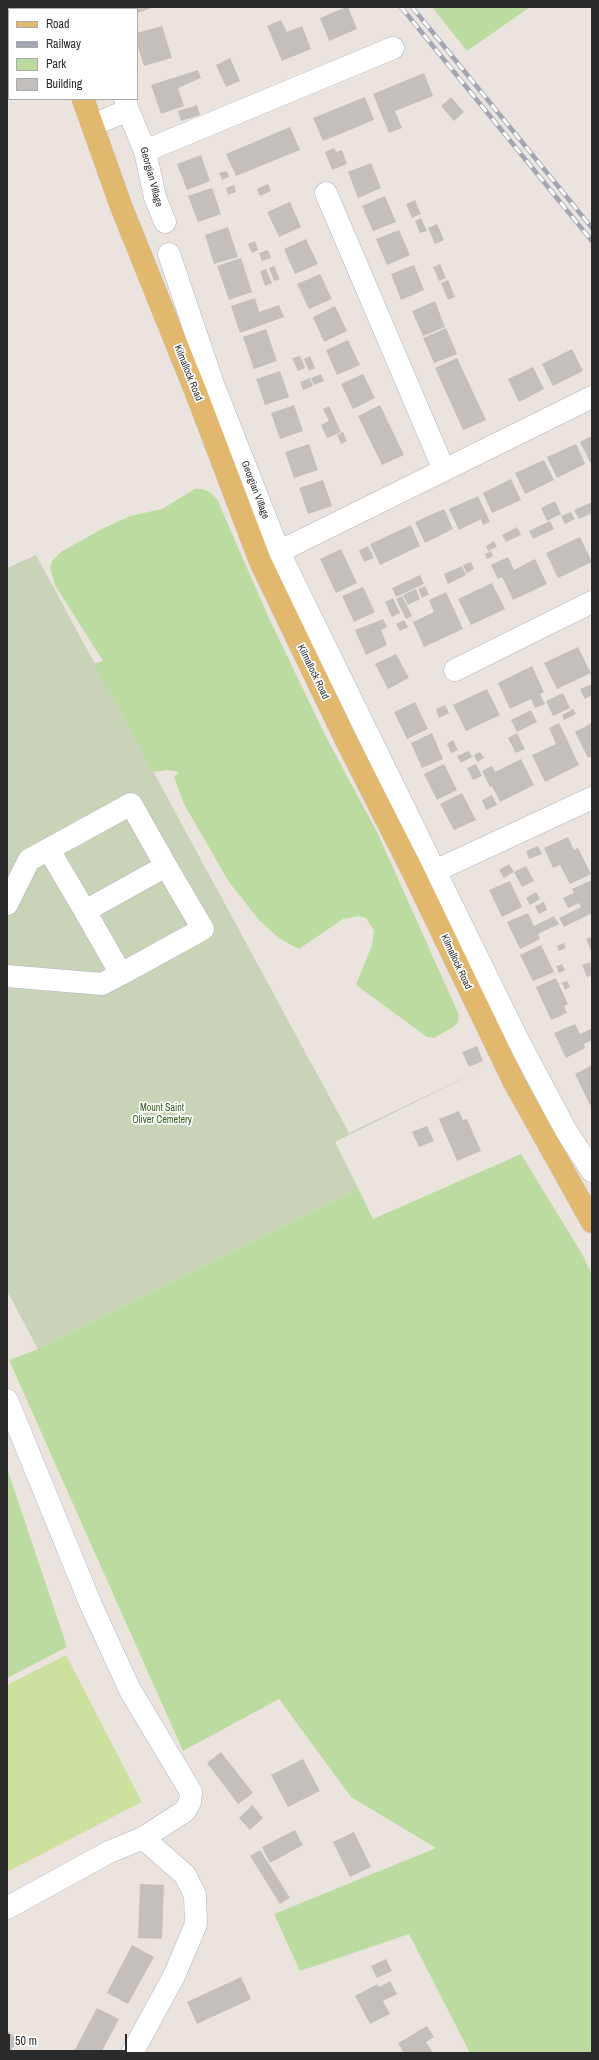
<!DOCTYPE html>
<html>
<head>
<meta charset="utf-8">
<style>
  body { margin:0 }
  #map { position:relative; width:599px; height:2060px; overflow:hidden; background:#ebe4de; font-family:"Archivo Narrow",sans-serif }
  canvas { display:block }
  .frame { position:absolute; inset:0; border:8px solid #2b2b2b; pointer-events:none }
  .legend { position:absolute; left:8px; top:8px; width:130px; height:92px; box-sizing:border-box; background:#fff; border:1px solid #aaa; margin:0; padding:5px 7px; list-style:none; font-size:12px; color:#2b2b2b }
  .legend li { display:flex; align-items:center; gap:8px; height:20px }
  .legend b { width:20px; border:1px solid #aaa }
  .scale { position:absolute; left:8px; top:2034px; width:119px; height:18px; box-sizing:border-box; border:2px solid #2b2b2b; border-top:0; padding-left:5px; font-size:12px; line-height:14px; white-space:nowrap; color:#2b2b2b; -webkit-text-stroke:3px #fff; paint-order:stroke }
</style>
</head>
<body>
<div id="map">
<canvas width="599" height="2060"></canvas>
<div class="frame"></div>
<ul class="legend">
<li><b style="height:5px;background:#e1b86d"></b>Road</li>
<li><b style="height:5px;background:#a2a6b3"></b>Railway</li>
<li><b style="height:11px;background:#bcdba1"></b>Park</li>
<li><b style="height:11px;background:#c4bfba"></b>Building</li>
</ul>
<div class="scale">50 m</div>
</div>
<script>
const context = document.querySelector('canvas').getContext('2d');
context.lineJoin = 'round';
function fillPath(path, color) {
  context.fillStyle = color;
  context.fill(path, 'evenodd');
}
function shape(rows) {
  const path = new Path2D();
  for (const r of rows) {
    path.moveTo(r[0], r[1]);
    for (let i = 2; i < r.length; i += 2) path.lineTo(r[i], r[i + 1]);
  }
  return path;
}
function trace(path, color, width, dash) {
  context.strokeStyle = color;
  context.lineWidth = width;
  context.lineCap = dash ? 'butt' : 'round';
  context.setLineDash(dash || []);
  context.stroke(path);
}
function label(font, color, halo, rows, align = 'center') {
  context.font = font + ' "Archivo Narrow",sans-serif';
  context.lineWidth = 3.5;
  context.setLineDash([]);
  context.textBaseline = 'middle';
  context.strokeStyle = halo;
  context.fillStyle = color;
  for (const [text, x, y, turn = 0] of rows) {
    context.save();
    context.translate(x, y);
    context.rotate((+turn || 0) * Math.PI / 180);
    context.textAlign = isNaN(turn) ? turn : align;
    if (halo) context.strokeText(text, 0, 0);
    context.fillText(text, 0, 0);
    context.restore();
  }
}
fillPath(shape([
  [432,7,530,7,467,51],
  [195,489,202,489,210,492,217,499,267,614,325,735,377,832,459,1015,458,1022,453,1027,434,1038,427,1037,356,985,372,945,374,931,366,918,359,916,343,919,299,949,280,939,259,920,229,882,184,804,174,777,179,772,168,770,153,772,88,665,103,661,55,585,50,568,52,561,62,551,102,529,130,516,162,509],
  [521,1154,582,1254,592,1275,592,2053,470,2053,409,1934,300,1971,274,1914,436,1848,351,1797,279,1699,183,1751,9,1360,38,1349,358,1188,373,1219],
  [7,1468,67,1647,7,1678]
]), '#bcdba1');
fillPath(shape([
  [36,555,349,1133,492,1064,335,1142,358,1188,38,1349,7,1291,7,568]
]), '#c8d3b8');
fillPath(shape([
  [66,1655,142,1802,7,1872,7,1685]
]), '#cde19e');
fillPath(shape([
  [128,7,154,7,137,13,137,9,128,9],
  [346,7,348,7,357,29,329,41,320,18],
  [281,20,287,32,302,26,311,49,282,61,267,26],
  [162,26,172,58,144,66,137,44,137,33],
  [230,58,240,81,226,87,216,65],
  [198,70,201,78,178,88,184,106,161,114,151,85],
  [424,73,433,96,395,111,402,128,389,133,373,94],
  [365,97,374,120,323,141,313,118],
  [451,97,464,112,454,121,441,106],
  [197,105,200,115,181,121,178,111],
  [290,127,300,150,236,176,226,154],
  [334,148,336,152,342,150,347,164,332,170,325,152],
  [201,155,210,181,187,190,177,164],
  [371,163,381,188,358,198,348,172],
  [227,171,229,177,222,180,219,173],
  [268,184,271,191,260,196,257,189],
  [234,185,236,192,228,195,226,188],
  [212,188,221,214,198,222,188,196],
  [385,196,396,222,373,231,362,206],
  [415,200,421,214,412,218,406,204],
  [290,202,301,227,279,237,267,212],
  [421,218,427,231,420,233,415,221],
  [437,224,444,240,435,244,428,228],
  [228,227,238,257,214,264,205,235],
  [399,230,410,255,387,265,376,239],
  [306,239,318,264,295,274,284,249],
  [255,241,258,250,252,253,248,244],
  [268,250,271,258,262,261,259,253],
  [241,258,252,292,229,300,217,266],
  [440,264,446,278,439,281,433,267],
  [414,265,424,290,401,300,391,274],
  [274,266,280,279,274,281,269,268],
  [266,269,272,283,265,286,260,271],
  [320,274,332,299,309,309,297,284],
  [448,280,455,297,448,300,441,283],
  [255,298,259,312,279,305,284,317,240,333,231,306],
  [435,301,445,327,423,336,412,311],
  [335,306,347,331,324,342,313,317],
  [446,328,457,354,434,363,423,338],
  [266,329,277,361,254,369,243,337],
  [348,340,360,365,337,375,326,350],
  [572,349,583,371,553,386,542,364],
  [300,356,305,368,298,371,292,358],
  [310,356,315,368,309,371,304,359],
  [457,358,486,420,463,430,435,368],
  [533,367,544,389,519,402,508,379],
  [280,371,289,397,265,405,256,379],
  [321,374,324,381,314,385,311,378],
  [363,374,375,398,353,409,341,384],
  [310,378,313,386,303,390,300,382],
  [294,405,303,431,280,439,271,413],
  [380,405,404,455,382,465,358,416],
  [329,406,341,432,327,438,321,425,329,421,323,409],
  [343,432,347,441,341,444,337,435],
  [592,436,592,461,590,462,580,442],
  [309,444,318,470,294,478,285,452],
  [576,444,585,464,557,478,547,457],
  [544,460,554,480,525,494,515,473],
  [511,479,521,500,492,513,483,493],
  [323,480,332,506,308,514,299,488],
  [478,496,490,522,483,525,481,519,459,530,449,509],
  [555,501,561,514,547,521,541,508],
  [592,502,592,513,579,519,574,510],
  [444,509,453,529,425,543,415,522],
  [571,512,575,519,565,524,561,516],
  [550,521,554,529,533,539,529,531],
  [411,525,420,546,380,565,370,544],
  [517,527,521,535,506,542,502,535],
  [580,537,592,562,558,578,546,553],
  [494,541,497,547,488,551,486,546],
  [368,546,374,558,364,562,359,551],
  [341,549,357,583,336,593,320,559],
  [491,551,493,556,487,559,485,554],
  [508,557,514,570,535,559,547,584,513,600,502,577,498,579,491,565],
  [471,562,474,569,467,573,463,565],
  [462,566,466,575,448,584,444,574],
  [420,575,424,584,396,597,392,588],
  [492,583,505,609,471,625,458,599],
  [425,586,429,594,422,598,418,589],
  [363,587,375,612,354,622,342,596],
  [416,589,420,599,408,605,403,595],
  [446,592,463,629,424,647,413,622,434,612,429,600],
  [402,596,412,616,406,619,396,599],
  [393,598,400,613,392,617,385,602],
  [383,619,387,627,381,630,387,645,366,655,355,630],
  [404,620,408,627,400,631,396,624],
  [578,647,591,673,557,689,544,663],
  [396,654,409,678,388,689,375,664],
  [532,666,544,692,540,694,545,704,535,708,531,699,510,709,498,683],
  [592,684,592,695,585,699,580,689],
  [487,689,500,715,466,731,453,705],
  [563,693,570,708,553,716,546,701],
  [415,702,428,729,407,739,394,712],
  [445,705,449,713,439,718,436,709],
  [573,709,576,714,564,720,562,715],
  [531,710,537,722,517,732,511,720],
  [559,723,579,765,545,782,532,755,556,744,549,728],
  [592,723,592,756,588,758,575,732],
  [432,733,443,759,422,768,411,743],
  [517,733,525,749,516,753,508,738],
  [453,740,458,750,451,753,447,744],
  [469,751,472,757,461,763,457,756],
  [480,752,484,758,477,762,474,755],
  [521,759,534,785,500,802,492,786,490,787,482,771,492,766,495,772],
  [444,764,457,790,437,800,424,774],
  [476,764,482,776,473,780,467,768],
  [462,793,476,820,454,830,440,804],
  [492,795,497,805,486,810,482,800],
  [568,837,574,850,578,848,591,874,570,884,560,865,553,868,544,848],
  [538,846,542,854,529,859,526,851],
  [509,864,514,872,504,878,499,870],
  [526,866,534,881,522,887,514,872],
  [592,880,592,913,564,927,559,918,581,907,579,903,568,908,563,898,574,893,572,889],
  [510,881,522,907,502,917,489,890],
  [536,892,540,899,530,905,526,898],
  [544,902,547,910,539,914,535,906],
  [528,913,534,926,554,916,559,924,538,934,540,939,520,949,507,922],
  [592,937,592,952,586,939],
  [564,943,566,948,559,951,557,946],
  [541,945,554,972,533,981,520,955],
  [590,962,592,975,587,977,582,965],
  [562,964,565,970,559,973,556,966],
  [556,978,568,1004,564,1006,567,1013,551,1020,536,987],
  [567,981,570,987,565,990,562,983],
  [575,1024,580,1034,591,1029,592,1040,584,1044,585,1048,566,1058,554,1033],
  [477,1046,483,1061,469,1067,462,1052],
  [592,1065,592,1104,590,1105,575,1074],
  [459,1111,463,1120,467,1119,481,1151,457,1161,439,1119],
  [427,1126,434,1141,419,1147,412,1132],
  [221,1752,253,1793,238,1804,207,1763],
  [303,1759,320,1791,288,1807,271,1775],
  [252,1805,263,1818,250,1830,239,1818],
  [295,1830,303,1845,270,1863,262,1847],
  [354,1832,371,1867,350,1877,333,1842],
  [260,1850,290,1898,280,1904,250,1856],
  [140,1884,164,1885,162,1939,138,1938],
  [132,1945,154,1957,128,2004,107,1993],
  [386,1959,392,1971,377,1978,371,1966],
  [241,1977,251,1999,197,2024,187,2002],
  [390,1981,397,1994,383,2001,390,2014,370,2024,355,1996,377,1984,379,1987],
  [97,2008,119,2019,101,2053,73,2053],
  [427,2026,434,2037,426,2042,433,2053,404,2053,398,2043],
  [7,2031,19,2040,9,2053,7,2053]
]), '#c4bfba');
const minor = shape([
  [98,7,99,9],
  [128,110,145,151,155,197,165,222],
  [93,125,128,110,125,99],
  [145,151,393,48],
  [326,193,444,470],
  [169,254,213,384,279,552,435,871,592,798],
  [266,558,592,397],
  [455,670,592,602],
  [435,871,520,1044,565,1129,592,1171],
  [7,904,29,860,131,804,166,866,85,911,49,850],
  [85,911,121,974,203,929,166,866],
  [7,976,102,984,121,974],
  [7,1400,91,1605,130,1690,191,1792,190,1802,185,1811,143,1838,109,1852,7,1908],
  [132,2053,174,1976,196,1924,195,1895,185,1875,143,1838]
]);
const major = shape([
  [50,7,51,9],
  [83,99,121,206,195,390,260,561,346,740,413,872,514,1082,592,1222]
]);
trace(minor, '#afb2ba', 23);
trace(major, '#c4c4c4', 23);
trace(minor, '#fff', 22);
trace(major, '#e1b86d', 22);
const rail = shape([
  [401,7,592,241],
  [412,7,592,228]
]);
trace(rail, '#a2a6b3', 4.5);
trace(rail, '#fff', 3, [9]);
label('10px', '#2b2b2b', '#fff', [
  ["Georgian Village",151,177,75],
  ["Kilmallock Road",188,373,68],
  ["Georgian Village",255,490,69],
  ["Kilmallock Road",313,672,64],
  ["Kilmallock Road",456,962,65]
]);
label('10px', '#366022', '#fff', [
  ["Mount Saint",162,1108],
  ["Oliver Cemetery",162,1120]
]);
</script>
</body>
</html>
